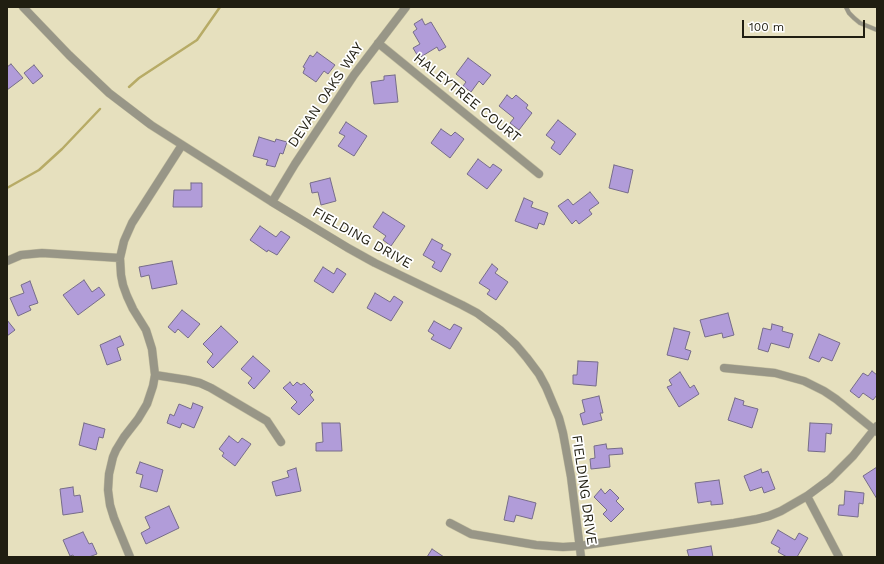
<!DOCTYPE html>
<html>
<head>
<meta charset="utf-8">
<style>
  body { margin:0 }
  #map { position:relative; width:884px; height:564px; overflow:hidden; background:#e6e0be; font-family:"Work Sans",sans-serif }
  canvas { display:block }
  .frame { position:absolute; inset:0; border:8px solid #201e11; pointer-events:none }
  .scale { position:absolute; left:742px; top:20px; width:123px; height:18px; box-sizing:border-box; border:2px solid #201e11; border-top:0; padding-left:5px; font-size:12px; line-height:14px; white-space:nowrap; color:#201e11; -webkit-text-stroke:3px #fff; paint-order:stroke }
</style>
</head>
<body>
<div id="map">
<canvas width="884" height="564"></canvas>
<div class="frame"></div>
<div class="scale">100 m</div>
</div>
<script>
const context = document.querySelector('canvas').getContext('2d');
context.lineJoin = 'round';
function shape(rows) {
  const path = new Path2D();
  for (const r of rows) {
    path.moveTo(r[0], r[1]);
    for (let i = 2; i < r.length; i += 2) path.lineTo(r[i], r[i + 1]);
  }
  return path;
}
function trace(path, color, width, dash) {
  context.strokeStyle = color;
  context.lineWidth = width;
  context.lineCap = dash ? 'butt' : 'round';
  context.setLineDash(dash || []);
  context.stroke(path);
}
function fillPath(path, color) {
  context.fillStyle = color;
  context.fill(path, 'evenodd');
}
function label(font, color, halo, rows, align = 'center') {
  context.font = font + ' "Work Sans",sans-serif';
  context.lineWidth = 3.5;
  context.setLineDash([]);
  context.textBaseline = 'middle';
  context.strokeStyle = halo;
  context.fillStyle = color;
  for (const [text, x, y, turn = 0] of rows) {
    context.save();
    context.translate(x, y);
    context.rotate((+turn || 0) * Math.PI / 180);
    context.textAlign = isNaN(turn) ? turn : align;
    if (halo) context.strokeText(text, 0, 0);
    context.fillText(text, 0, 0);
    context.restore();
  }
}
trace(shape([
  [129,87,139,78,197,40,220,7],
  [7,188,39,170,62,149,100,109]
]), '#b7ab66', 2.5);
const building = shape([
  [422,19,425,25,431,22,446,47,439,51,437,47,419,58,413,48,420,44,413,32,417,29,414,24,422,19],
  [317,52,335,65,328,74,324,71,316,82,303,73,305,68,303,67,310,55,313,57,317,52],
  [468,58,491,75,483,85,479,81,471,92,463,86,466,82,456,74,468,58],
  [11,64,23,78,7,90,7,67,11,64],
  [34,65,43,76,33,84,24,73,34,65],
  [395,75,398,102,374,104,371,82,384,80,384,76,395,75],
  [507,95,512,99,516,95,528,105,526,108,532,113,519,130,510,123,514,118,499,106,507,95],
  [558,120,576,134,560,155,551,148,555,142,546,135,558,120],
  [346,122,367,136,354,156,338,146,345,136,339,133,346,122],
  [441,129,451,136,455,132,464,139,450,158,431,143,441,129],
  [259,137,275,142,276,139,287,142,283,154,280,153,275,167,266,165,268,160,253,156,259,137],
  [478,159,490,168,493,164,502,170,487,189,467,174,478,159],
  [614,165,633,170,628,193,609,188,614,165],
  [330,178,336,201,321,205,318,192,312,193,310,183,330,178],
  [191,183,202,183,202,207,173,207,174,190,191,190,191,183],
  [590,192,599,203,589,210,592,214,579,224,576,220,572,224,558,206,568,199,573,205,590,192],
  [524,198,533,202,531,207,548,213,544,225,539,223,537,229,515,221,524,198],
  [383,212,405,226,391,246,383,240,386,236,373,227,383,212],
  [260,226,276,237,281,231,290,237,277,255,268,250,267,252,250,240,260,226],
  [432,239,443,245,441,249,451,254,441,272,432,267,435,262,423,255,432,239],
  [172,261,177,284,152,289,149,275,141,277,139,267,172,261],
  [492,264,498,269,495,273,508,282,496,300,487,294,490,290,479,283,492,264],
  [323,267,334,274,337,268,346,274,333,293,314,281,323,267],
  [84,280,92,292,99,287,105,295,78,315,63,295,84,280],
  [30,281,38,303,29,306,31,310,18,316,10,298,24,293,21,285,30,281],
  [375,293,390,302,394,296,403,302,391,321,367,308,375,293],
  [182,310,200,324,188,338,178,329,175,333,168,327,182,310],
  [728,313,734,335,723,338,722,333,705,337,700,320,728,313],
  [7,320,15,330,7,336,7,320],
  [434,321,450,330,454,324,462,328,450,349,431,339,434,335,428,331,434,321],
  [772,324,783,327,782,331,793,334,789,348,771,343,768,352,758,349,763,328,771,330,772,324],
  [221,326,238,342,213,368,207,362,213,354,203,344,221,326],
  [674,328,690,332,685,349,691,351,688,360,667,355,674,328],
  [819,334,840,343,832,361,822,357,819,362,809,358,819,334],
  [120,336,124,345,117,348,121,360,107,365,100,345,120,336],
  [253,356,270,371,254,389,248,383,252,378,241,369,253,356],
  [578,361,598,362,596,386,573,384,573,375,577,375,578,361],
  [872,371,877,375,877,395,873,400,863,393,859,398,850,391,863,373,868,376,872,371],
  [680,372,690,388,694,385,699,394,679,407,667,387,672,385,669,380,680,372],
  [290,382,293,386,297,382,301,385,304,383,313,392,310,395,314,400,299,415,291,408,297,402,283,388,290,382],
  [599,396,603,413,600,413,602,420,583,425,580,414,585,412,582,400,599,396],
  [735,398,744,401,743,405,758,409,752,428,728,420,735,398],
  [193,403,203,407,194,428,182,423,180,428,167,423,170,414,174,416,179,404,191,409,193,403],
  [84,423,105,429,103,438,99,437,96,450,79,445,84,423],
  [322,423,340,423,342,451,316,451,316,443,323,442,322,423],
  [810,423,832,424,831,434,826,433,825,452,808,451,810,423],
  [229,436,238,443,242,438,251,444,235,466,222,456,224,453,219,449,229,436],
  [606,444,607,449,622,448,623,454,609,455,610,467,591,469,590,459,595,458,594,446,606,444],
  [140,462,163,470,157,492,140,487,143,475,136,473,140,462],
  [877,467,877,499,863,476,877,467],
  [296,468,301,491,276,496,272,482,289,477,287,471,296,468],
  [761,469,762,473,768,471,775,489,764,493,762,487,750,491,744,476,761,469],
  [719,480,723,504,711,505,711,501,698,503,695,483,719,480],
  [73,487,74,496,80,495,83,512,63,515,60,489,73,487],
  [601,489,605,494,610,489,619,498,616,501,624,509,611,522,603,514,607,510,594,497,601,489],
  [845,491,864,493,863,504,859,503,858,517,838,515,839,505,844,505,845,491],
  [509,496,536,503,532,519,516,515,514,522,504,520,509,496],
  [169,506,179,528,146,544,141,533,150,528,145,517,169,506],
  [778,530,795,540,799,533,808,538,797,557,787,557,778,552,780,548,771,543,778,530],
  [83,532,89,544,92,543,97,554,89,557,74,557,73,555,70,556,63,540,83,532],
  [711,546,713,557,689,557,687,550,711,546],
  [432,549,444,557,427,557,432,549]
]);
fillPath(building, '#b19cd9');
trace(building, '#766c89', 1);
const service = shape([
  [846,7,849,13,854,18,860,23,877,30]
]);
const minor = shape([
  [23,7,69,55,109,93,151,125,272,202,348,248,375,263,462,305,477,313,500,330,516,345,527,358,539,374,546,387,559,418,563,433,571,477,581,557],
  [378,43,539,174],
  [272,202,295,164,354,75,406,7],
  [7,261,21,255,42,253,120,258],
  [724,368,775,373,804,381,824,391,836,399,877,432],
  [155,375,187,380,200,383,211,388,267,421,281,442],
  [807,496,839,557],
  [450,523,471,534,536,545,563,547,579,546,734,523,757,519,769,516,781,511,807,496,830,479,853,456,877,426],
  [130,557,114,518,110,505,108,490,109,474,113,457,116,450,124,437,138,419,147,404,153,386,155,375,152,349,146,330,133,309,127,296,123,285,121,275,120,258,124,241,132,223,182,145]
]);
trace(service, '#c2bd9f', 5);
trace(minor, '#c2bd9f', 9);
trace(service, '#989687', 4);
trace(minor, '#989687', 8);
label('14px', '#201e11', '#fff', [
  ["DEVAN OAKS WAY",326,95,-56],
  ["HALEYTREE COURT",467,98,39],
  ["FIELDING DRIVE",362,238,29],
  ["FIELDING DRIVE",584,490,82]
]);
</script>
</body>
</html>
